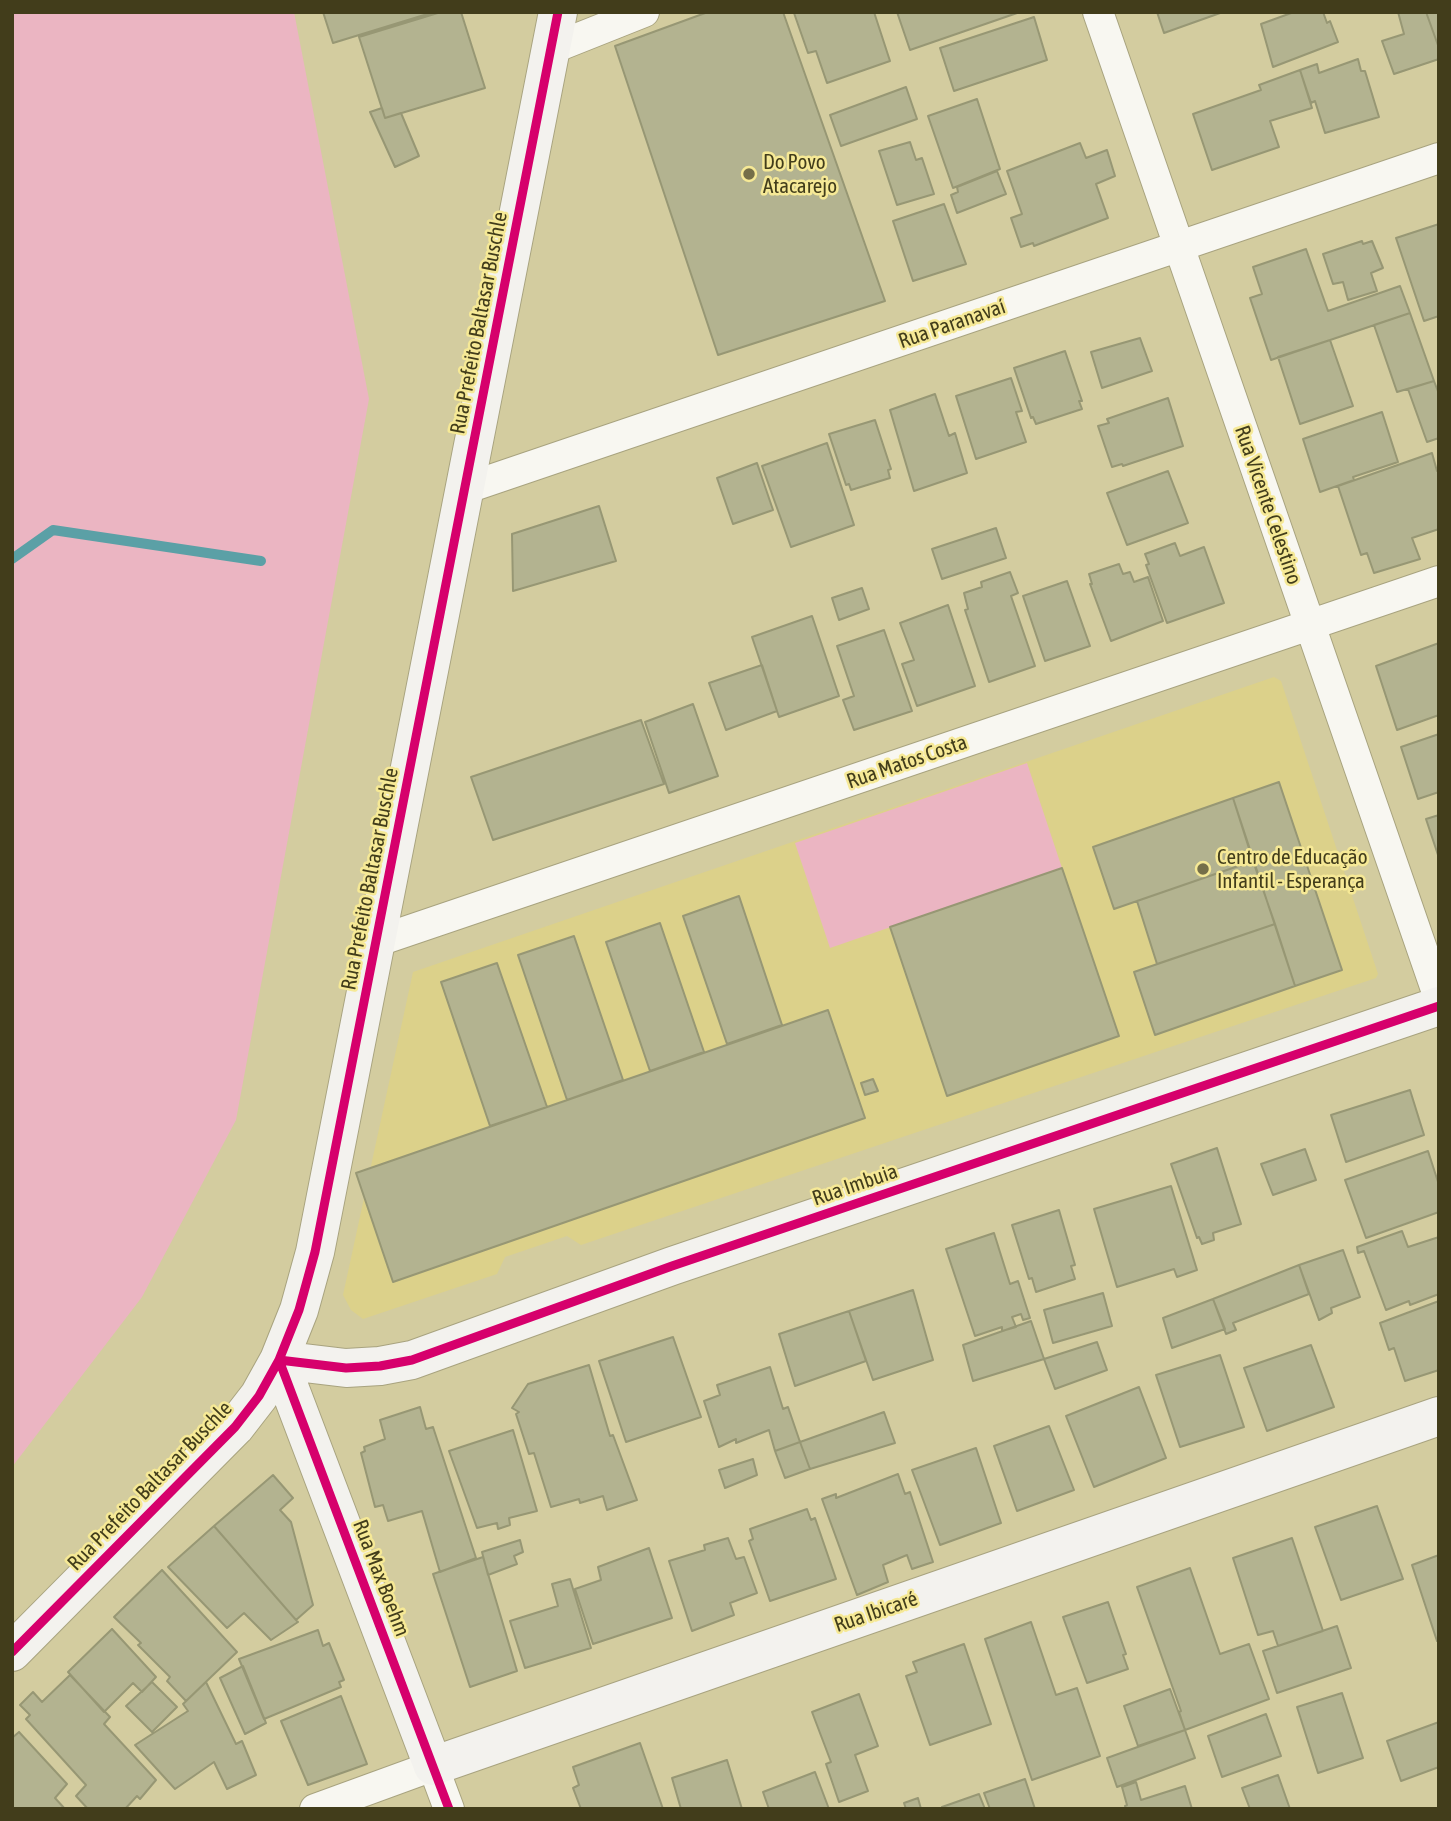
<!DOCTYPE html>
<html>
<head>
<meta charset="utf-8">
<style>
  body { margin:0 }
  #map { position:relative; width:1451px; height:1821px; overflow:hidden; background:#d3cc9f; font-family:"Asap Condensed",sans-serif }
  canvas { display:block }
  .frame { position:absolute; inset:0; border:14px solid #423d1b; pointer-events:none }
</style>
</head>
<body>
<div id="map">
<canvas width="1451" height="1821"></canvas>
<div class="frame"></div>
</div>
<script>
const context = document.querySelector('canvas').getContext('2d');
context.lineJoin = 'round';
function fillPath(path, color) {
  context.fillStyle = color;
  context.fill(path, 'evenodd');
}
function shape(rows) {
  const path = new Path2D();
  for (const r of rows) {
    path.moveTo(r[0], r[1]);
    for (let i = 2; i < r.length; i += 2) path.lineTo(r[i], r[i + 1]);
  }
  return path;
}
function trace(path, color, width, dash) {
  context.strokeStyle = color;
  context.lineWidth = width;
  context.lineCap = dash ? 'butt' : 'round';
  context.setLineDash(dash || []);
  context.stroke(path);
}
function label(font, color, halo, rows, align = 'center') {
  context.font = font + ' "Asap Condensed",sans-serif';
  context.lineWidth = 5;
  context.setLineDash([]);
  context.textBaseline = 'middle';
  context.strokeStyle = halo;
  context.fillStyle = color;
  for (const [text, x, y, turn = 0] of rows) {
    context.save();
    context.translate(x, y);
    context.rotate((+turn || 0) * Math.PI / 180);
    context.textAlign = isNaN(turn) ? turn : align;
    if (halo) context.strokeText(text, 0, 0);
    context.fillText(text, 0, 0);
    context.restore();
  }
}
fillPath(shape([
  [1274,677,1281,681,1378,974,1376,978,581,1245,567,1236,505,1257,497,1274,363,1319,351,1310,343,1295,413,972]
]), '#dcd18a');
fillPath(shape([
  [12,12,294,12,369,399,236,1120,142,1297,12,1467],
  [1027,763,1062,868,830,948,795,843]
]), '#ebb5c2');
trace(shape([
  [12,559,53,530,261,561]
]), '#5ba0a6', 10);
const building = shape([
  [323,12,434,12,333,43,323,12],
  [441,12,461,12,485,88,385,118,359,37,441,12],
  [708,12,783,12,885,301,718,355,615,46,708,12],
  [874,12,890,61,827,83,816,51,808,53,794,13,874,12],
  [897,12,1020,12,910,50,897,12],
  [1157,12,1223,12,1164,33,1157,12],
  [1294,12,1323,12,1327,23,1330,21,1338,42,1273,67,1261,24,1294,12],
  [1398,12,1426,12,1439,48,1439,59,1394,74,1382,41,1404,34,1398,12],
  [1426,12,1439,12,1439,48,1426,12],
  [1034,17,1047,60,954,91,940,48,1034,17],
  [1358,59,1361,71,1365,71,1379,117,1325,133,1315,101,1311,103,1300,70,1317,64,1319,73,1358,59],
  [1300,70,1312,108,1270,121,1279,147,1212,170,1193,114,1261,90,1259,85,1300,70],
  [906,87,917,119,841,146,830,115,906,87],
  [977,99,1000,169,953,188,928,116,977,99],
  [382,108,385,118,401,113,419,156,395,167,370,112,382,108],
  [910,142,916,160,922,158,934,194,897,205,879,151,910,142],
  [1080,143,1086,158,1107,150,1115,176,1096,184,1108,218,1034,246,1033,243,1021,247,1011,218,1022,214,1007,171,1080,143],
  [997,171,1006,194,957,213,951,195,958,192,957,187,997,171],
  [944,204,966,264,913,281,893,221,944,204],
  [1439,224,1439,316,1424,321,1396,238,1439,224],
  [1362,241,1363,244,1372,241,1383,268,1371,273,1377,291,1348,300,1343,282,1333,284,1323,254,1362,241],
  [1306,249,1328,311,1400,286,1410,313,1271,360,1250,298,1262,294,1253,267,1306,249],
  [1410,313,1434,381,1397,392,1374,325,1410,313],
  [1140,338,1152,371,1102,388,1091,352,1140,338],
  [1330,340,1353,406,1300,424,1278,357,1330,340],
  [1065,351,1082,401,1079,401,1082,409,1036,424,1033,417,1031,418,1014,368,1065,351],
  [1011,378,1022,411,1016,412,1026,442,976,459,956,396,1011,378],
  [1434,381,1439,394,1439,438,1427,442,1408,389,1434,381],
  [935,394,949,436,955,433,967,473,914,491,890,410,935,394],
  [1168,398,1183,446,1123,466,1122,464,1112,467,1098,426,1109,423,1107,419,1168,398],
  [1382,412,1398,462,1353,477,1354,480,1320,492,1303,439,1382,412],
  [875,420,891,469,888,470,890,478,851,490,849,484,846,485,829,434,875,420],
  [827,443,854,525,791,547,762,466,827,443],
  [1432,453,1437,471,1439,470,1439,529,1412,538,1420,559,1374,573,1367,553,1361,555,1338,486,1432,453],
  [757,463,773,510,733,524,717,478,757,463],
  [1168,471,1188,523,1127,545,1107,493,1168,471],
  [599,506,616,561,513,591,512,534,599,506],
  [996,528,1006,558,942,579,932,549,996,528],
  [1175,543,1180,556,1204,547,1224,603,1167,623,1146,565,1149,564,1145,554,1175,543],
  [1119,564,1123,574,1130,572,1134,582,1148,577,1163,621,1111,641,1090,584,1092,584,1089,574,1119,564],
  [1010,572,1018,593,1011,596,1035,666,989,682,965,610,968,609,964,593,982,587,981,582,1010,572],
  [1067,581,1090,646,1045,661,1023,596,1067,581],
  [862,588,869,609,839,620,832,598,862,588],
  [948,605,975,686,917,706,902,664,914,660,900,623,948,605],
  [812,616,839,696,779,717,752,637,812,616],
  [884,630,912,711,854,730,843,700,854,696,837,646,884,630],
  [1439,643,1439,715,1397,730,1376,666,1439,643],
  [762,665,777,711,726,730,709,683,762,665],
  [693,704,718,776,669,793,645,722,693,704],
  [641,720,664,784,493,840,471,777,641,720],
  [1439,734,1439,792,1418,799,1401,747,1439,734],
  [1279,782,1342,970,1295,986,1233,798,1279,782],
  [1233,798,1253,861,1114,909,1093,847,1233,798],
  [1439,815,1439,858,1426,819,1439,815],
  [1253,861,1275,924,1157,964,1137,901,1253,861],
  [1062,868,1119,1036,947,1096,890,927,1062,868],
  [739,896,782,1025,727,1044,683,916,739,896],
  [660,923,704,1052,650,1071,606,942,660,923],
  [1275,924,1295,986,1155,1035,1134,972,1275,924],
  [574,936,623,1080,567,1100,518,955,574,936],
  [497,963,547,1107,490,1126,441,982,497,963],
  [828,1010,865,1118,393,1282,356,1173,828,1010],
  [873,1079,878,1091,865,1095,861,1083,873,1079],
  [1410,1090,1424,1135,1346,1162,1331,1115,1410,1090],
  [1217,1148,1241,1224,1213,1233,1214,1240,1202,1244,1199,1237,1197,1238,1171,1164,1217,1148],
  [1305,1149,1316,1180,1273,1195,1261,1164,1305,1149],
  [1428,1151,1439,1185,1439,1212,1366,1238,1345,1180,1428,1151],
  [1171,1186,1197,1270,1177,1277,1174,1269,1117,1287,1094,1209,1171,1186],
  [1059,1210,1075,1265,1071,1266,1075,1279,1036,1292,1032,1278,1029,1279,1012,1225,1059,1210],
  [1402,1231,1408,1247,1439,1237,1439,1294,1410,1305,1409,1301,1386,1310,1364,1251,1358,1253,1357,1247,1402,1231],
  [994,1233,1010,1284,1018,1281,1030,1318,1023,1320,1021,1314,1012,1317,1016,1327,1002,1331,1002,1327,975,1336,946,1249,994,1233],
  [1343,1250,1360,1297,1331,1308,1332,1313,1319,1320,1299,1265,1343,1250],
  [1299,1265,1309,1294,1233,1323,1236,1330,1226,1334,1213,1299,1299,1265],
  [913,1290,933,1360,873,1380,849,1311,913,1290],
  [1103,1293,1112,1326,1053,1343,1044,1310,1103,1293],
  [1213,1299,1225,1329,1172,1348,1163,1318,1213,1299],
  [1439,1301,1439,1370,1405,1381,1394,1348,1389,1350,1380,1323,1439,1301],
  [849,1311,866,1361,795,1386,779,1334,849,1311],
  [1031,1321,1044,1359,973,1381,963,1345,1031,1321],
  [673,1337,701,1417,626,1442,599,1361,673,1337],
  [1097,1342,1107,1370,1055,1389,1044,1359,1097,1342],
  [1311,1345,1334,1407,1267,1431,1244,1368,1311,1345],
  [1220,1355,1244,1427,1180,1447,1156,1375,1220,1355],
  [589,1365,610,1436,613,1435,637,1500,607,1510,603,1496,580,1503,579,1499,551,1507,534,1453,529,1454,516,1414,519,1412,512,1408,528,1384,589,1365],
  [770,1367,783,1409,788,1407,800,1442,775,1451,769,1430,736,1443,736,1439,719,1447,704,1401,720,1395,717,1385,770,1367],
  [1139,1387,1166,1458,1094,1487,1066,1416,1139,1387],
  [420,1407,426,1429,433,1427,476,1558,440,1572,422,1511,388,1521,383,1505,375,1507,361,1453,365,1451,364,1447,385,1439,380,1420,420,1407],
  [884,1412,895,1443,810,1469,800,1442,884,1412],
  [1049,1426,1074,1490,1017,1511,994,1446,1049,1426],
  [513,1430,537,1511,509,1518,510,1525,498,1529,497,1523,477,1528,449,1451,513,1430],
  [800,1442,810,1469,785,1478,775,1451,800,1442],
  [976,1448,1001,1523,940,1545,912,1470,976,1448],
  [753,1459,757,1475,725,1488,719,1470,753,1459],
  [898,1474,905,1494,910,1492,933,1562,912,1569,907,1555,883,1565,888,1582,857,1595,822,1499,836,1494,836,1498,898,1474],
  [273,1475,293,1498,280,1510,291,1522,313,1605,296,1620,214,1526,273,1475],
  [1377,1506,1403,1579,1341,1600,1315,1527,1377,1506],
  [807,1509,811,1520,815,1518,836,1579,770,1601,749,1541,753,1539,750,1529,807,1509],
  [214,1526,296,1620,298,1622,271,1640,244,1613,227,1628,168,1567,214,1526],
  [728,1538,736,1559,744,1557,757,1593,730,1603,734,1615,692,1631,669,1561,705,1550,704,1545,728,1538],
  [1292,1538,1323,1631,1278,1646,1273,1631,1258,1635,1233,1558,1292,1538],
  [520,1540,523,1552,514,1556,517,1564,488,1575,482,1552,520,1540],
  [649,1548,672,1618,593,1644,575,1589,601,1580,598,1567,649,1548],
  [1439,1555,1439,1640,1437,1641,1412,1565,1439,1555],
  [483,1557,517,1671,470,1687,433,1574,483,1557],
  [1190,1568,1220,1654,1249,1644,1269,1699,1185,1730,1179,1712,1181,1711,1137,1587,1190,1568],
  [162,1570,237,1652,186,1701,167,1681,170,1677,138,1645,141,1643,114,1617,162,1570],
  [570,1579,591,1648,525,1668,510,1621,558,1606,552,1584,570,1579],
  [1108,1602,1126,1654,1123,1655,1128,1669,1087,1683,1063,1617,1108,1602],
  [1031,1622,1056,1695,1077,1688,1100,1756,1032,1780,985,1639,1031,1622],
  [1337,1626,1351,1668,1277,1693,1263,1651,1337,1626],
  [112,1629,156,1677,142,1692,133,1683,104,1712,68,1672,112,1629],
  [318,1630,323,1646,329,1643,344,1680,339,1682,341,1687,264,1719,239,1659,318,1630],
  [964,1644,991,1724,930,1745,906,1676,917,1672,913,1662,964,1644],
  [243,1666,266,1723,245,1734,220,1678,243,1666],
  [70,1675,110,1717,104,1724,156,1780,140,1799,137,1796,125,1809,88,1809,76,1796,86,1785,26,1719,30,1715,20,1705,33,1692,42,1702,70,1675],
  [152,1682,177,1707,152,1732,126,1706,152,1682],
  [206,1682,236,1744,242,1741,256,1775,227,1789,214,1762,175,1789,135,1745,188,1711,183,1704,206,1682],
  [1170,1689,1185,1730,1138,1746,1124,1706,1170,1689],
  [1342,1693,1363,1758,1318,1773,1297,1707,1342,1693],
  [859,1694,878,1746,855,1755,868,1791,839,1802,826,1764,831,1762,812,1712,859,1694],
  [341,1696,367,1764,308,1785,281,1721,341,1696],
  [1266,1714,1281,1756,1222,1777,1208,1736,1266,1714],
  [1439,1722,1439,1767,1401,1781,1387,1741,1439,1722],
  [1185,1730,1195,1758,1117,1787,1107,1758,1185,1730],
  [19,1732,67,1784,55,1798,65,1809,12,1809,12,1738,19,1732],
  [640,1743,663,1809,581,1809,573,1788,579,1785,573,1767,640,1743],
  [727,1760,742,1809,681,1809,672,1778,727,1760],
  [815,1772,829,1809,769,1809,763,1792,815,1772],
  [1278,1775,1290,1809,1250,1809,1242,1788,1278,1775],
  [1025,1779,1035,1809,990,1809,984,1793,1025,1779],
  [1136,1782,1141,1800,1185,1786,1192,1809,1126,1809,1125,1806,1127,1805,1122,1787,1136,1782],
  [979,1794,985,1809,943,1809,942,1807,979,1794],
  [918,1798,921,1809,906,1809,904,1803,918,1798]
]);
fillPath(building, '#b3b390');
trace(building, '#979774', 2);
const street = shape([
  [1098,12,1439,998],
  [551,49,644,12],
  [464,489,1439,158],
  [375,942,1439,581],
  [315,1809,433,1766,449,1809]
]);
const secondary = shape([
  [279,1360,433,1766,1439,1416],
  [279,1360,346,1368,380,1366,412,1360,672,1266,1439,1006],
  [12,1652,235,1427,259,1396,279,1360,299,1310,315,1252,558,12]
]);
trace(street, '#a8a37f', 32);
trace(secondary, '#a8a37f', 40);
trace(street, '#f8f7f1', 30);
trace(secondary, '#f3f2ee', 38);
trace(shape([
  [279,1360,346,1368,380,1366,412,1360,672,1266,1439,1006],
  [279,1360,449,1809],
  [12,1652,235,1427,259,1396,279,1360,299,1310,315,1252,558,12]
]), '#d6006c', 9);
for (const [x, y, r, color] of [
  [749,174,7,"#756f49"],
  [1203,869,7,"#756f49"]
]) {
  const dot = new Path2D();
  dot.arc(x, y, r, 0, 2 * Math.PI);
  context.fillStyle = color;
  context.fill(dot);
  trace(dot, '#f6e996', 2.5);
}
label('21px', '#423d1b', '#f6e996', [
  ["Do Povo",763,162],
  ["Atacarejo",763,186],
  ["Centro de Educação",1217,857],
  ["Infantil - Esperança",1217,881]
], 'left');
label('21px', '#423d1b', '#f6e996', [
  ["Rua Prefeito Baltasar Buschle",479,323,-79],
  ["Rua Paranavaí",952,324,-19],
  ["Rua Vicente Celestino",1268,505,71],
  ["Rua Matos Costa",907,762,-19],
  ["Rua Prefeito Baltasar Buschle",370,879,-79],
  ["Rua Imbuia",855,1185,-19],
  ["Rua Prefeito Baltasar Buschle",150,1486,-46],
  ["Rua Max Boehm",381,1578,69],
  ["Rua Ibicaré",876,1612,-19]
]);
</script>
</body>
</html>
